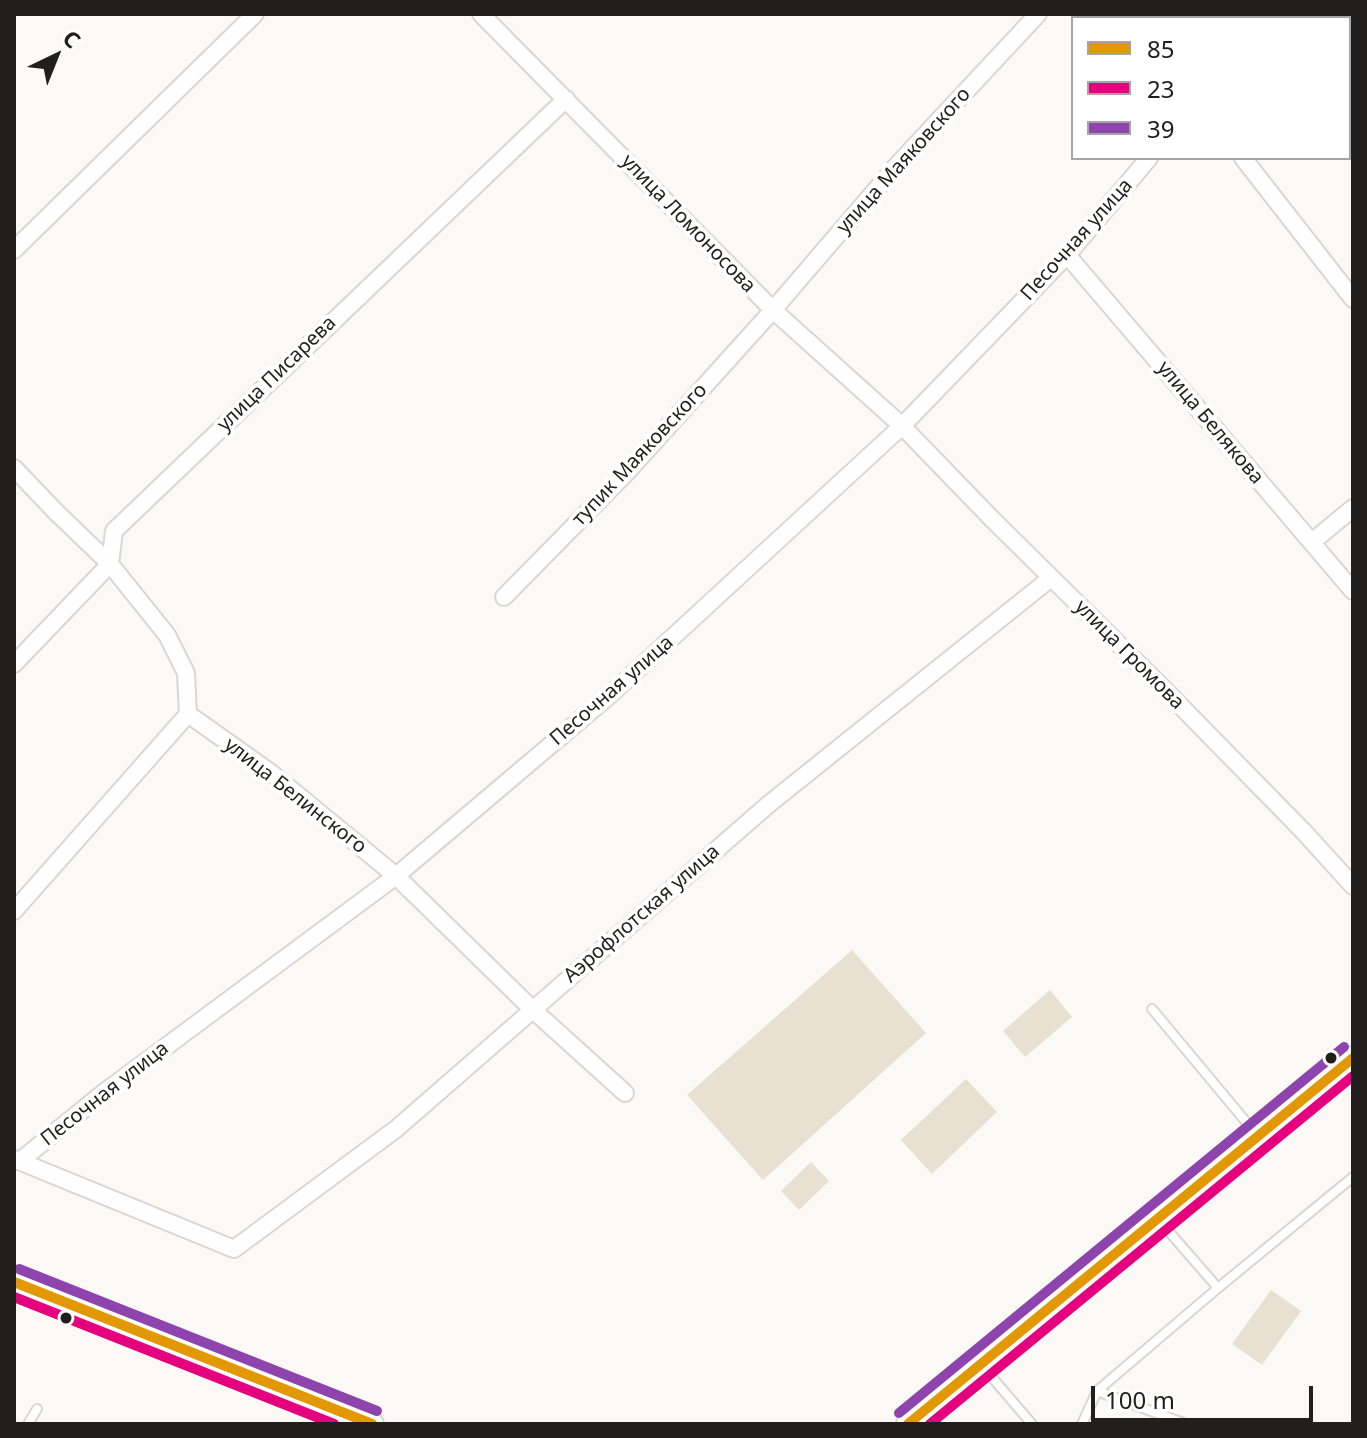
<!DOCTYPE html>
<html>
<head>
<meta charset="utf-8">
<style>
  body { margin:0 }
  #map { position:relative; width:1367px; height:1438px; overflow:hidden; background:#fbf9f6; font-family:"Noto Sans",sans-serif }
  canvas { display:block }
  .frame { position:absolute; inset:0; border:16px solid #201f1e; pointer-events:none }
  .legend { position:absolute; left:1071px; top:16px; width:280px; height:144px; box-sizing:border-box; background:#fff; border:2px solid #a6a5a5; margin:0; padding:10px 14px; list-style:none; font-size:24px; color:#201f1e }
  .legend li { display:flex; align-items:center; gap:16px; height:40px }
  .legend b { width:40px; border:2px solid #a6a5a5 }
  .north { position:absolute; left:16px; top:16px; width:80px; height:80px; -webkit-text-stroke:6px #fff; paint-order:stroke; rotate:43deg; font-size:22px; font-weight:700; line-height:32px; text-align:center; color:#201f1e }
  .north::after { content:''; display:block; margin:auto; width:28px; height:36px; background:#201f1e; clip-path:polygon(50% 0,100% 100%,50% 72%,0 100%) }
  .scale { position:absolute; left:1091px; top:1386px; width:222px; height:36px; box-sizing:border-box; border:4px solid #201f1e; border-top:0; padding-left:10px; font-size:24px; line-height:28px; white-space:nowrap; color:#201f1e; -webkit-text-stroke:6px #fff; paint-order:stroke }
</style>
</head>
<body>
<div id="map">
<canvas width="1367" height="1438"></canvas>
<div class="frame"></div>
<ul class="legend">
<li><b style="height:10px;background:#e29803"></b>85</li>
<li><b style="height:10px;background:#e5007d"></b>23</li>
<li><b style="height:10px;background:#8e44ad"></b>39</li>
</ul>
<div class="north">С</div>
<div class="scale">100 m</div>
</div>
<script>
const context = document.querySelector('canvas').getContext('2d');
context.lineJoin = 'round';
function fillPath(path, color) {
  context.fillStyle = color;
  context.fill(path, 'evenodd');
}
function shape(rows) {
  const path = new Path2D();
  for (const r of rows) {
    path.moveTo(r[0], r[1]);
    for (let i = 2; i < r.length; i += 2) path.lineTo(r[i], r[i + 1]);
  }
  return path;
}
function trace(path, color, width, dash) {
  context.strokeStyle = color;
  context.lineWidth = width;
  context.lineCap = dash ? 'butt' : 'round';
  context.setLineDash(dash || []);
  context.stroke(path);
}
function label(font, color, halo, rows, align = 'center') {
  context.font = font + ' "Noto Sans",sans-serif';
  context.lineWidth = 8;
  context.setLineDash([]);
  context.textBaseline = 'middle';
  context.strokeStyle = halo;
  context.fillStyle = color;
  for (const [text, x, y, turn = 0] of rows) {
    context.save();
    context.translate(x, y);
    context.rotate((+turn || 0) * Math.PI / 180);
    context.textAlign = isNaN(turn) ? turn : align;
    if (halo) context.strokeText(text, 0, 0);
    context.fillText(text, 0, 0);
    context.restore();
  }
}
fillPath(shape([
  [852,950,926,1033,763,1180,687,1095],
  [1050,990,1072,1017,1025,1057,1003,1031],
  [966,1079,997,1112,932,1174,901,1140],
  [811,1162,829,1181,799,1210,781,1191],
  [1271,1290,1301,1311,1262,1365,1232,1344]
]), '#e8e0d0');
const service = shape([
  [1152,1009,1257,1135],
  [1158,1219,1218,1288],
  [983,1367,1032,1424],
  [28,1424,37,1409],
  [1082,1424,1097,1391],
  [1186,1424,1097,1391,1218,1288,1353,1177]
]);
const minor = shape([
  [481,14,773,310,902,426,992,519,1164,689,1304,832,1353,886],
  [1266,18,1269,14],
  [1243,158,1353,299],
  [14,250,255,14],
  [1067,255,1353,591],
  [14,468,55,511,110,564,167,635,186,673,188,714,271,773,396,876,532,1009,625,1093],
  [1312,542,1353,508],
  [504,597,627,472,773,310,899,163,1038,14],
  [14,664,110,564,114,531,566,99],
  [14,911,188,714],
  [14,1159,234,1249,396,1129,769,804,1051,578],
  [20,1161,102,1094,396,876,612,693,902,426,1067,255,1149,158]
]);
const secondary = shape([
  [14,1282,372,1424],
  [908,1424,1353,1058]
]);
trace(service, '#d8d7d4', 12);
trace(minor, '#d8d7d4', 20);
trace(secondary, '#d8d7d4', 26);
trace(service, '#fefefe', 8);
trace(minor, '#fefefe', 16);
trace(secondary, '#fefefe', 22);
trace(shape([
  [14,1282,372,1424],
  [908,1424,1353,1058]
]), '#e29803', 10);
trace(shape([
  [14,1297,334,1424],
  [930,1424,1353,1076]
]), '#e5007d', 10);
trace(shape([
  [19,1269,377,1411],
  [899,1413,1344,1047]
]), '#8e44ad', 10);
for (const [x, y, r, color] of [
  [1331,1058,7,"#201f1e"],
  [66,1318,7,"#201f1e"]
]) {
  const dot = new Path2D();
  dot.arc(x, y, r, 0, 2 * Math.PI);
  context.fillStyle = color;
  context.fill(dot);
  trace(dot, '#fff', 3);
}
label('20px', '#201f1e', '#fff', [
  ["улица Маяковского",904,161,-48],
  ["улица Ломоносова",688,224,46],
  ["Песочная улица",1077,240,-48],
  ["улица Писарева",277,374,-44],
  ["улица Белякова",1210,423,50],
  ["тупик Маяковского",640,455,-47],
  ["улица Громова",1129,655,45],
  ["Песочная улица",612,691,-41],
  ["улица Белинского",295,796,38],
  ["Аэрофлотская улица",642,914,-41],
  ["Песочная улица",105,1094,-38]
]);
</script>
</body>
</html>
